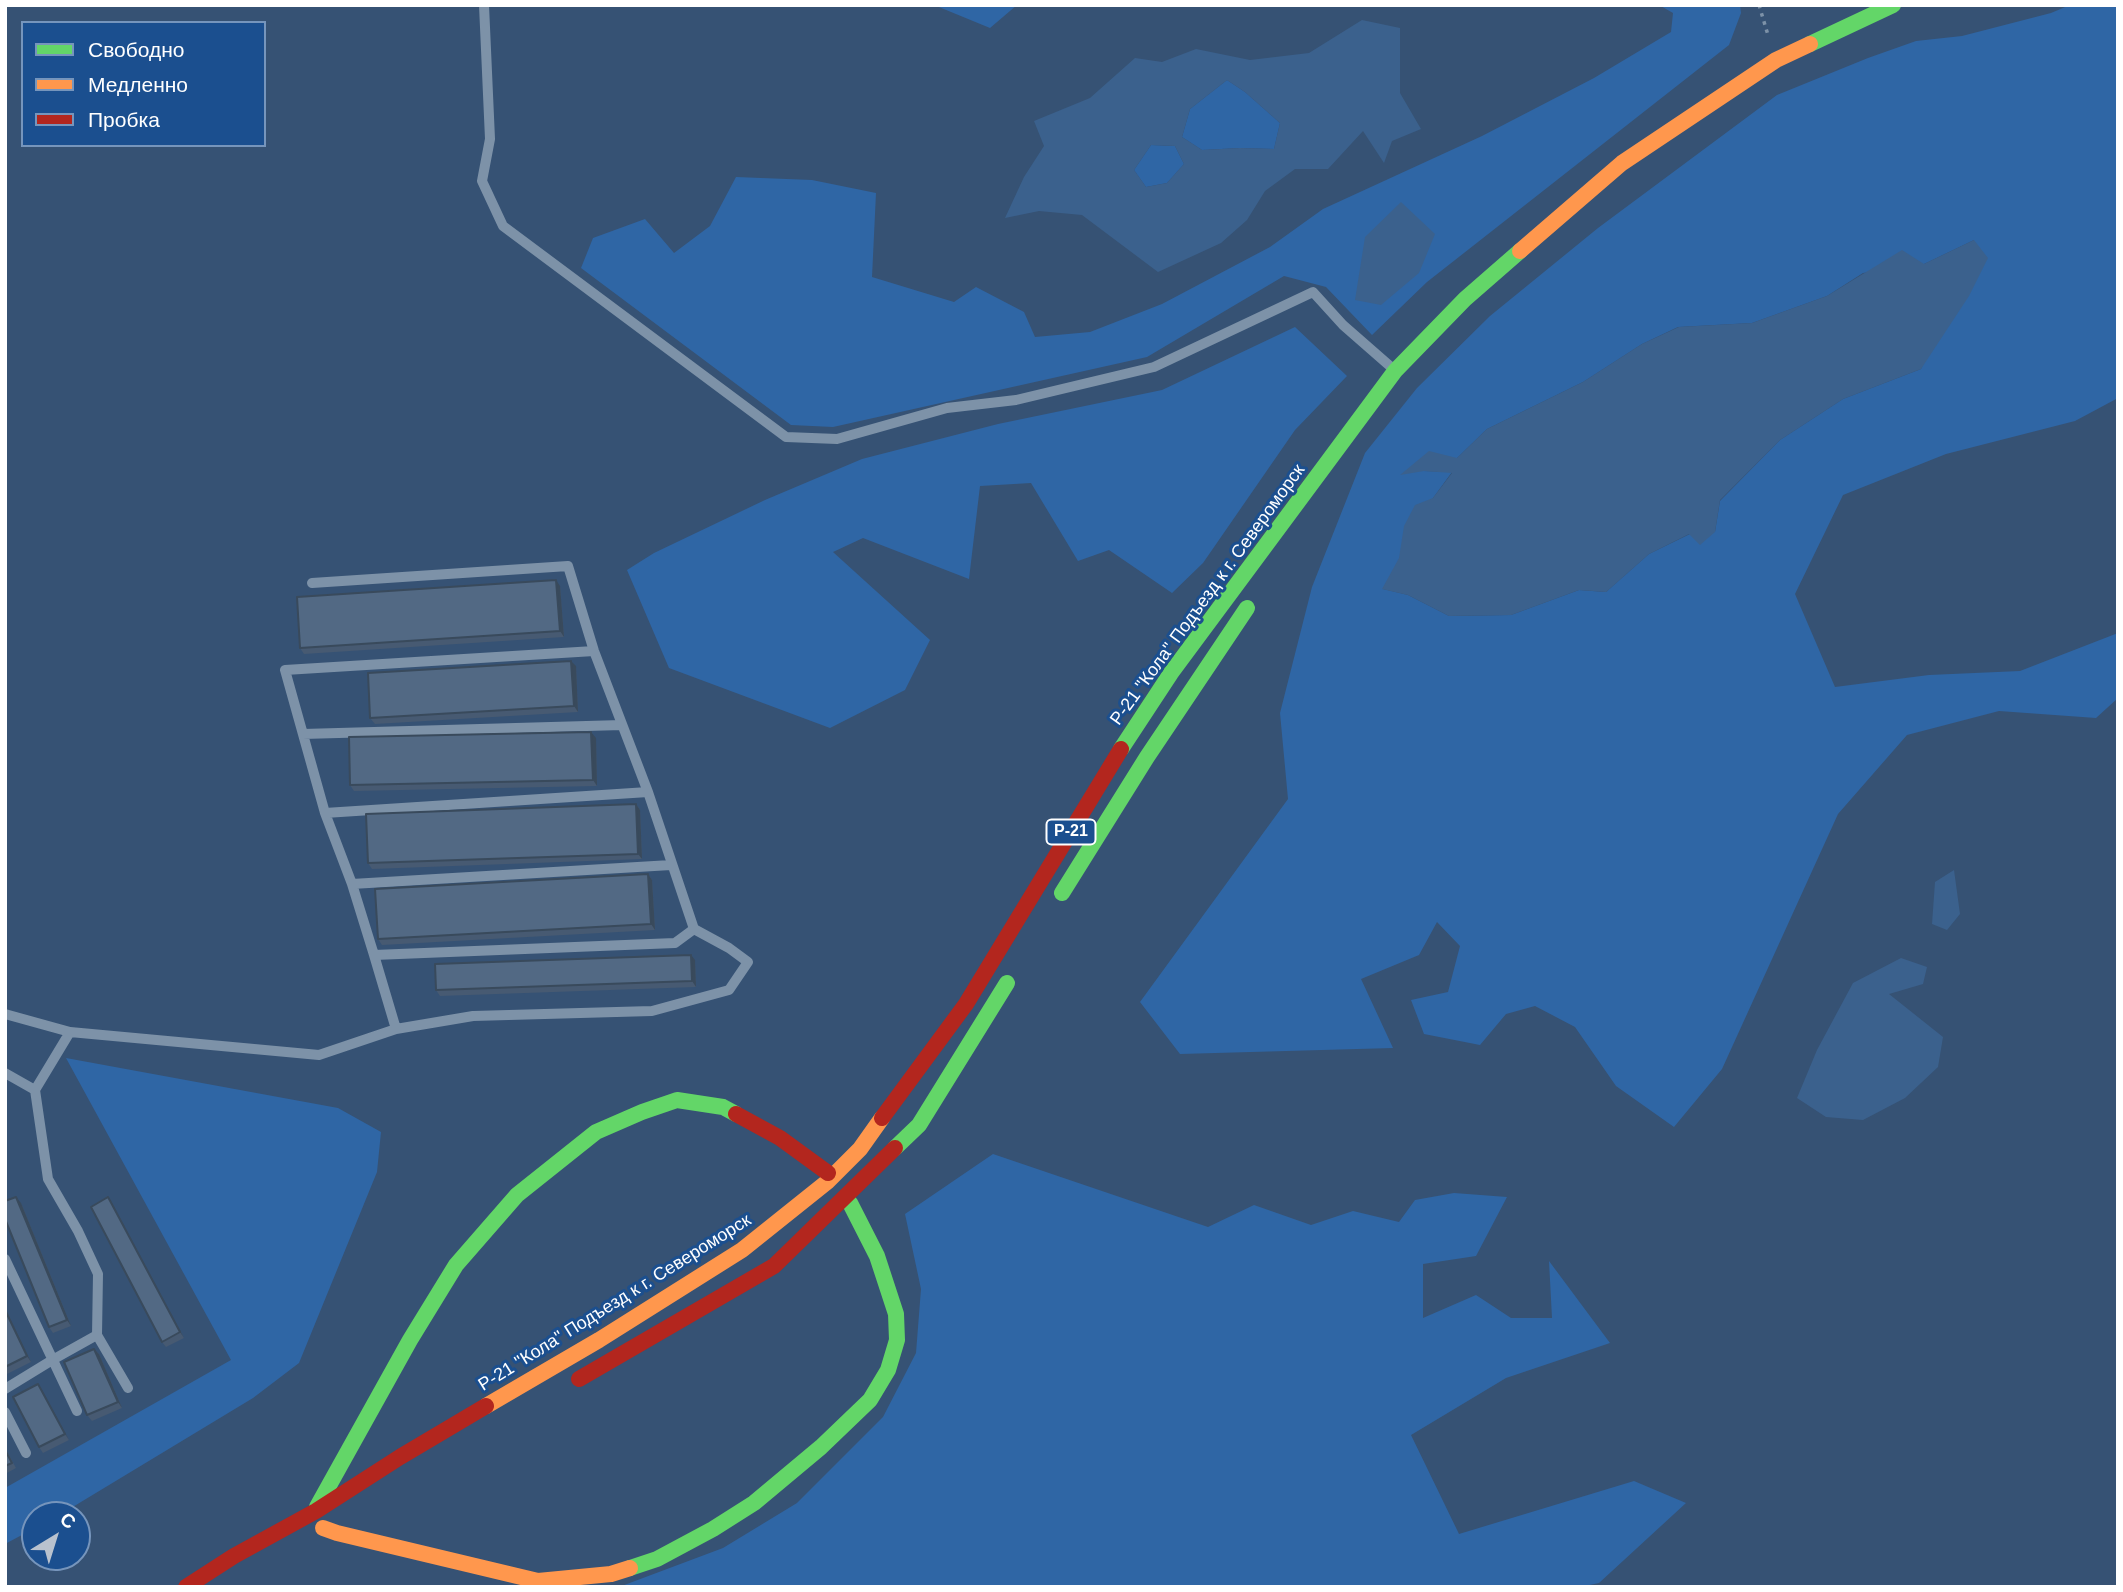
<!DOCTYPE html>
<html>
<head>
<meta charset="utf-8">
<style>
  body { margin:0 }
  #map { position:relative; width:2123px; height:1592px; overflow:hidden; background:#365274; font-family:Helvetica,sans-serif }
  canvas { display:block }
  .frame { position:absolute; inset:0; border:7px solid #fff; pointer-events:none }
  .legend { position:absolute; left:21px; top:21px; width:245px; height:126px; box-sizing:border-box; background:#1b4f8f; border:2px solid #7695bc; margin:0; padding:9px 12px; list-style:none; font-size:21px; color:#fff }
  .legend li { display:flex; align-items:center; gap:14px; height:35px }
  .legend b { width:35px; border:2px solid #7695bc }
  .north { position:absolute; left:21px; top:1501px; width:70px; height:70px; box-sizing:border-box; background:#1b4f8f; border:2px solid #7695bc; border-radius:50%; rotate:38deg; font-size:19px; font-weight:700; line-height:28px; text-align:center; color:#fff }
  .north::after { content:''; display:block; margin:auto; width:24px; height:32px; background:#b9c2ce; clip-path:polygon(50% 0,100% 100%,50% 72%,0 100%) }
</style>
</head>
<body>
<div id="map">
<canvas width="2123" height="1592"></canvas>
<div class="frame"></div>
<ul class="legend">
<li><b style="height:9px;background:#63d668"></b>Свободно</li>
<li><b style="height:9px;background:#ff974d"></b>Медленно</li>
<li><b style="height:9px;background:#b3261e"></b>Пробка</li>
</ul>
<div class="north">С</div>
</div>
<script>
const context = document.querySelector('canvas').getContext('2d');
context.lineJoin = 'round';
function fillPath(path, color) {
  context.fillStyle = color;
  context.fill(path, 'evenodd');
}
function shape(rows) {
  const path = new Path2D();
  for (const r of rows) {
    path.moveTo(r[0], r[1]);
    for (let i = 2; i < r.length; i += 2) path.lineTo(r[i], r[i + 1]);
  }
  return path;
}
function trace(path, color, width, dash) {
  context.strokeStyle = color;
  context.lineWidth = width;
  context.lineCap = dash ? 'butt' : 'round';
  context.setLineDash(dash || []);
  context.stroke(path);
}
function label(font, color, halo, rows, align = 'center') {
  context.font = font + ' Helvetica,sans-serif';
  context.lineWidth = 6;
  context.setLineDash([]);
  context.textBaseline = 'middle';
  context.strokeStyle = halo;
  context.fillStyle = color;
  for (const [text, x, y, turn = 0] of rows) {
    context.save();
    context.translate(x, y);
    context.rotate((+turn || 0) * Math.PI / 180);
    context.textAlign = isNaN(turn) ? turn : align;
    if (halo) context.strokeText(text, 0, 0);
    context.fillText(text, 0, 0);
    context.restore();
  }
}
fillPath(shape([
  [934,5,1017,5,990,28],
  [1659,5,1740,5,1741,13,1729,45,1427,282,1372,335,1326,287,1284,276,1147,357,833,427,791,425,581,268,593,238,645,219,674,253,710,226,736,177,812,180,876,193,872,277,954,302,976,287,1024,312,1035,337,1090,332,1162,304,1270,247,1323,209,1482,136,1594,78,1671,32,1673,13],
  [2070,5,2118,5,2118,398,2075,421,1946,454,1843,495,1795,594,1835,687,1929,675,2020,671,2118,633,2118,698,2096,718,1999,711,1907,735,1838,814,1722,1069,1674,1127,1616,1086,1575,1027,1535,1006,1506,1014,1480,1045,1424,1034,1411,1000,1448,992,1460,946,1437,922,1419,955,1361,979,1393,1048,1180,1054,1140,1002,1288,799,1280,713,1312,587,1365,453,1417,388,1490,316,1598,228,1777,95,1868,58,1916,41,1962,36,2051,13],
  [1974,240,1921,369,1843,399,1780,440,1720,501,1715,532,1690,534,1649,554,1606,592,1579,590,1511,615,1449,616,1408,595,1383,589,1433,498,1452,472,1424,471,1457,458,1487,429,1583,382,1642,344,1678,327,1752,323,1827,296,1863,273,1924,264],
  [1227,80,1245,92,1280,123,1274,149,1240,148,1202,150,1182,137,1190,109],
  [1151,145,1175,146,1184,164,1167,183,1146,187,1134,170],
  [1295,327,1347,376,1295,430,1203,563,1172,593,1109,550,1078,561,1031,483,980,486,969,579,863,538,833,552,930,640,905,690,830,728,669,668,627,570,654,553,765,500,862,459,998,424,1162,390],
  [66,1058,338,1108,381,1132,377,1172,299,1363,253,1398,76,1505,58,1515,35,1515,35,1528,5,1544,5,1488,231,1360],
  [993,1154,1208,1227,1254,1205,1311,1225,1353,1211,1399,1222,1415,1200,1454,1193,1507,1197,1476,1256,1423,1264,1423,1318,1476,1295,1511,1318,1552,1318,1549,1261,1610,1343,1506,1378,1411,1435,1459,1534,1634,1481,1686,1503,1599,1583,1580,1587,619,1587,723,1548,797,1503,883,1417,916,1353,921,1289,905,1214]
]), '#2f66a5');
fillPath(shape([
  [1362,20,1400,28,1400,93,1421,129,1392,141,1384,163,1363,131,1328,169,1295,169,1265,191,1247,220,1221,243,1158,272,1082,215,1039,211,1005,218,1024,177,1044,146,1034,121,1090,98,1135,58,1162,62,1196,49,1250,60,1309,53],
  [1227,80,1245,92,1280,123,1274,149,1240,148,1202,150,1182,137,1190,109],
  [1151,145,1175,146,1184,164,1167,183,1146,187,1134,170],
  [1401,202,1435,234,1419,273,1381,305,1355,300,1365,237],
  [1974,240,1988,258,1969,296,1921,369,1843,399,1780,440,1720,500,1715,532,1700,545,1689,534,1649,554,1606,592,1579,590,1511,615,1449,616,1408,595,1382,589,1399,558,1404,526,1415,505,1433,498,1452,473,1424,471,1400,475,1429,451,1457,458,1487,429,1583,382,1642,344,1679,327,1752,323,1827,296,1902,250,1924,264],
  [1954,870,1960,914,1947,930,1932,924,1935,882],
  [1901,958,1927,967,1923,984,1889,994,1943,1037,1938,1067,1905,1098,1863,1120,1826,1117,1797,1098,1817,1050,1853,983]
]), '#3b618d');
trace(shape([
  [1759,5,1768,35]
]), '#7d92a8', 3.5, [3.5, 5]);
trace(shape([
  [484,5,490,139,482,181,503,226,786,437,837,439,947,408,1016,400,1154,367,1313,292,1343,325,1391,367],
  [312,583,568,566,594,651,648,792,694,929],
  [303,734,622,725],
  [325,813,648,792],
  [352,884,671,865],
  [374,955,396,1029],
  [5,1014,70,1032,319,1055,396,1029,473,1016,652,1011,729,990,748,962,729,948,694,929,675,943,374,955,352,884,325,813,285,670,594,651],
  [5,1073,35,1090],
  [5,1259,77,1411],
  [97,1335,128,1388],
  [5,1389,54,1359,97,1335,98,1274,78,1231,48,1179,35,1090,70,1032],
  [5,1412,26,1453]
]), '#7d92a8', 10);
trace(shape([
  [1810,44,1893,5],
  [1121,749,1171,673,1395,371,1465,299,1520,251],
  [1062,893,1147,757,1247,608],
  [895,1148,919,1125,1007,983],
  [317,1507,410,1340,456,1265,517,1195,596,1132,642,1112,677,1100,723,1107,736,1114],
  [630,1568,657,1559,713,1529,754,1503,821,1447,870,1400,888,1370,897,1340,896,1314,877,1256,850,1203]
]), '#63d668', 16);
trace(shape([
  [1520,251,1622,163,1776,60,1810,44],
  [486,1406,599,1340,742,1250,827,1182,860,1149,882,1118],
  [323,1528,337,1533,538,1581,611,1574,630,1568]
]), '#ff974d', 16);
trace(shape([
  [736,1114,780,1138,828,1173],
  [882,1118,966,1004,1121,749],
  [579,1379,774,1266,895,1148],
  [186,1587,234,1556,316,1511,400,1457,486,1406]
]), '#b3261e', 16);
fillPath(shape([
  [560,586,564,637,304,654,300,648],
  [576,666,578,712,375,724,370,718],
  [596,738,597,786,354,791,350,785],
  [636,804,640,810,642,859,372,869,368,863],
  [648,874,652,880,655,930,382,945,378,939],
  [695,960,696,987,440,996,436,990],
  [21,1203,71,1326,53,1333,49,1327],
  [112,1203,184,1338,166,1347,162,1342],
  [5,1308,31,1362,5,1375],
  [94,1349,99,1354,122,1408,92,1421,87,1415],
  [38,1384,69,1440,43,1453,39,1447],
  [5,1448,16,1468,5,1474]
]), '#475a72');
fillPath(shape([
  [556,580,560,586,564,637,560,631],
  [571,661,576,666,578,712,574,706],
  [591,732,596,738,597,786,593,780],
  [636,804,640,810,642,859,638,854],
  [648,874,652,880,655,930,651,924],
  [691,955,695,960,696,987,692,981],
  [16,1197,21,1203,71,1326,67,1320],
  [108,1197,112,1203,184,1338,180,1332],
  [5,1308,31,1362,27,1356,5,1310],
  [94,1349,99,1354,122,1408,118,1402],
  [38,1384,42,1390,69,1440,65,1434]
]), '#394a5c');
const building = shape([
  [556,580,560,631,300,648,297,597,556,580],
  [571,661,574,706,370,718,368,673,571,661],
  [591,732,593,780,350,785,349,737,591,732],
  [636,804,638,854,368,863,366,814,636,804],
  [648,874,651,924,378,939,375,889,648,874],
  [691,955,692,981,436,990,435,964,691,955],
  [16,1197,67,1320,49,1327,5,1219,5,1201,16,1197],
  [108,1197,180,1332,162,1342,91,1207,108,1197],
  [5,1310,27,1356,5,1367,5,1310],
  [94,1349,118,1402,87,1415,64,1362,94,1349],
  [38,1384,65,1434,39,1447,13,1397,38,1384],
  [5,1450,12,1463,5,1466,5,1450]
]);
fillPath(building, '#526984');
trace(building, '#394a5c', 2);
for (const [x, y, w] of [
  [1071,832,49]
]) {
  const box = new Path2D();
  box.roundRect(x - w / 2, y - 12.5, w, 25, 5);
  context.fillStyle = '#1b4f8f';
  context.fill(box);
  trace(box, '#fff', 2);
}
label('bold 16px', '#fff', null, [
  ["Р-21",1071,832]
]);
label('18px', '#fff', '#1b4f8f', [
  ["Р-21 \"Кола\" Подъезд к г. Североморск",1208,595,-54],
  ["Р-21 \"Кола\" Подъезд к г. Североморск",615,1303,-32]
]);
</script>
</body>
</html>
